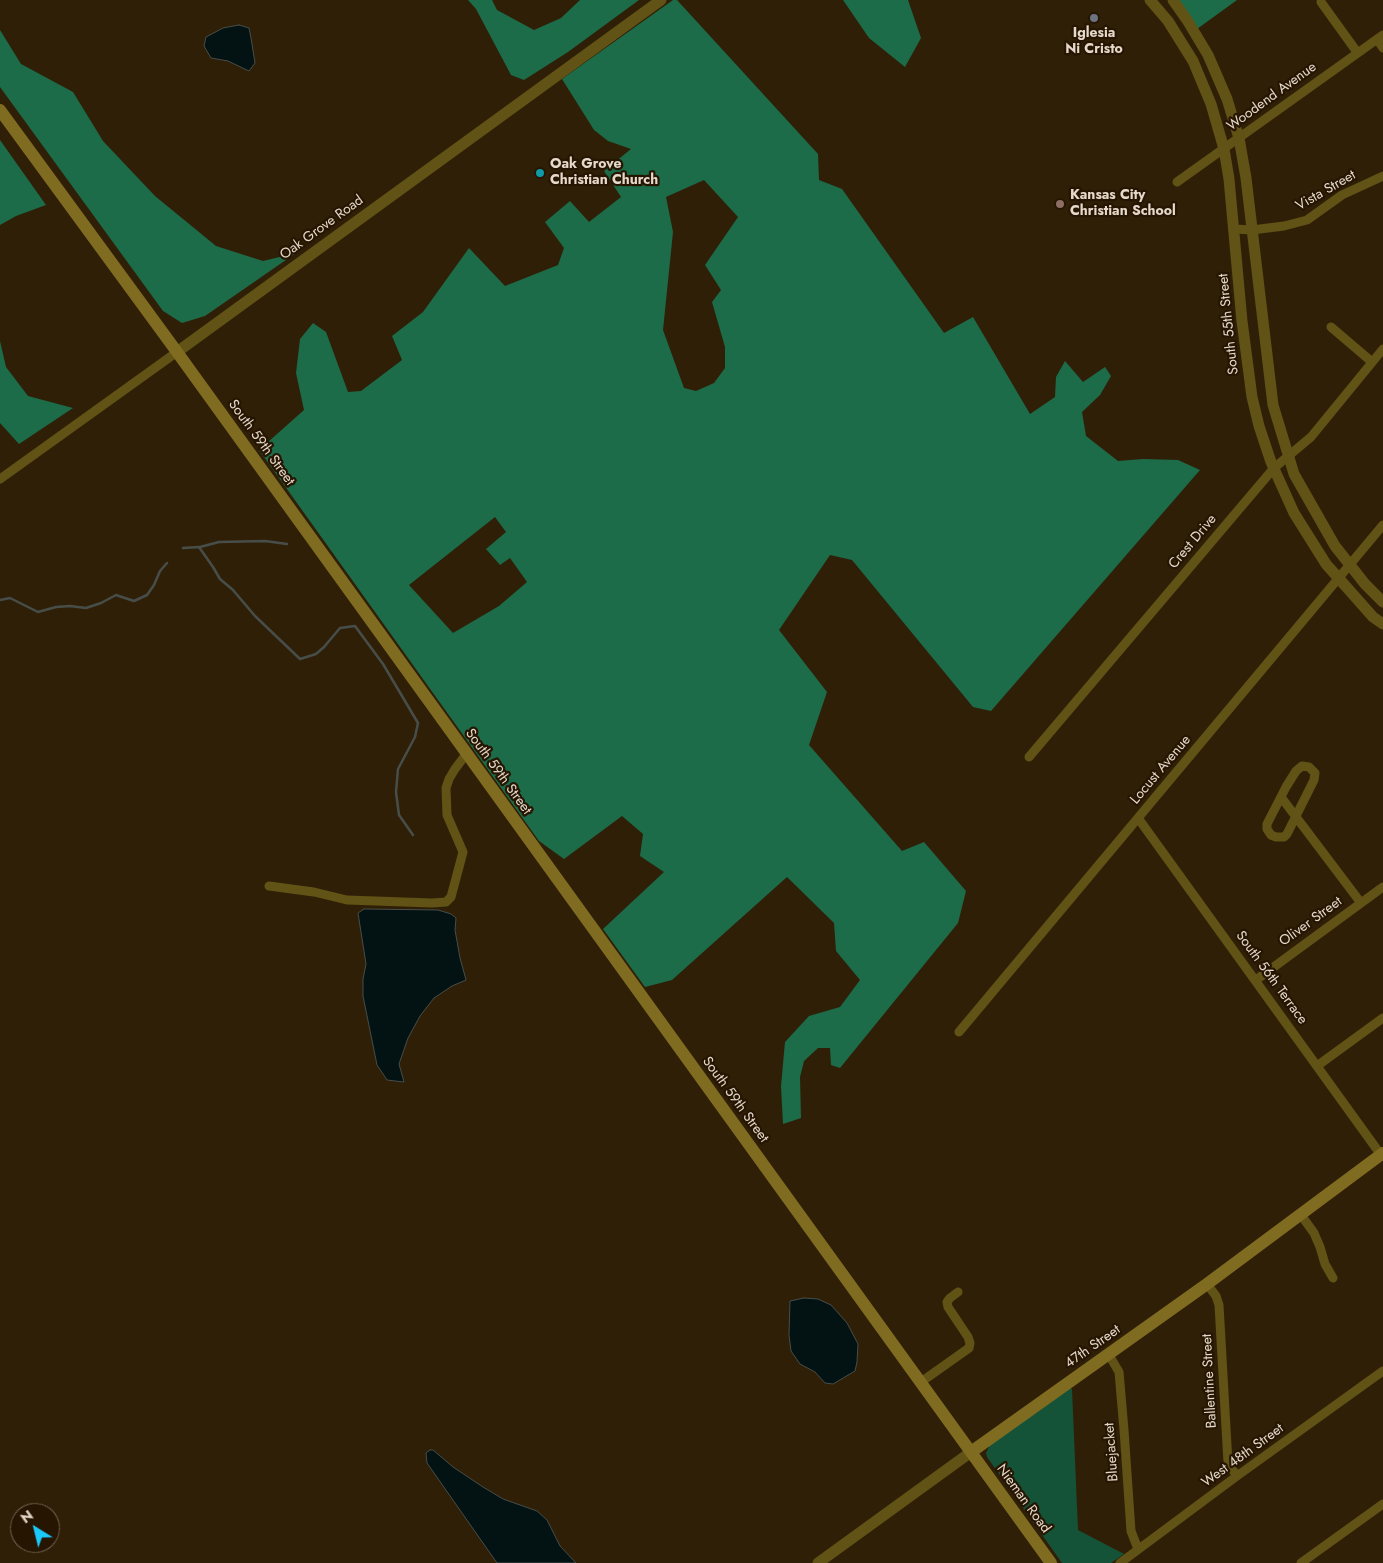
<!DOCTYPE html>
<html>
<head>
<meta charset="utf-8">
<style>
  body { margin:0 }
  #map { position:relative; width:1383px; height:1563px; overflow:hidden; background:#301f07; font-family:Jost,sans-serif }
  canvas { display:block }
  .north { position:absolute; left:10px; top:1503px; width:50px; height:50px; box-sizing:border-box; background:#261500; border:1px solid #726351; border-radius:50%; rotate:324deg; font-size:14px; font-weight:700; line-height:20px; text-align:center; color:#e5d9cb }
  .north::after { content:''; display:block; margin:auto; width:18px; height:22px; background:#1cc9fc; clip-path:polygon(50% 0,100% 100%,50% 72%,0 100%) }
</style>
</head>
<body>
<div id="map">
<canvas width="1383" height="1563"></canvas>
<div class="north">N</div>
</div>
<script>
const context = document.querySelector('canvas').getContext('2d');
context.lineJoin = 'round';
function fillPath(path, color) {
  context.fillStyle = color;
  context.fill(path, 'evenodd');
}
function shape(rows) {
  const path = new Path2D();
  for (const r of rows) {
    path.moveTo(r[0], r[1]);
    for (let i = 2; i < r.length; i += 2) path.lineTo(r[i], r[i + 1]);
  }
  return path;
}
function trace(path, color, width, dash) {
  context.strokeStyle = color;
  context.lineWidth = width;
  context.lineCap = dash ? 'butt' : 'round';
  context.setLineDash(dash || []);
  context.stroke(path);
}
function label(font, color, halo, rows, align = 'center') {
  context.font = font + ' Jost,sans-serif';
  context.lineWidth = 4.5;
  context.setLineDash([]);
  context.textBaseline = 'middle';
  context.strokeStyle = halo;
  context.fillStyle = color;
  for (const [text, x, y, turn = 0] of rows) {
    context.save();
    context.translate(x, y);
    context.rotate((+turn || 0) * Math.PI / 180);
    context.textAlign = isNaN(turn) ? turn : align;
    if (halo) context.strokeText(text, 0, 0);
    context.fillText(text, 0, 0);
    context.restore();
  }
}
fillPath(shape([
  [1070,1388,1072,1389,1078,1530,1124,1554,1111,1563,1062,1563,987,1457,986,1453,990,1445]
]), '#145338');
fillPath(shape([
  [468,0,492,0,497,10,534,30,561,18,580,0,639,0,568,52,524,80,511,75,476,9],
  [673,0,677,0,818,154,819,180,842,189,944,333,973,317,1030,414,1055,397,1056,377,1065,361,1083,382,1105,367,1111,376,1100,395,1082,412,1086,436,1118,461,1143,459,1178,460,1200,470,991,711,973,707,852,560,830,555,779,630,827,692,809,745,902,851,924,842,966,891,958,923,840,1068,831,1065,830,1048,818,1048,804,1061,800,1077,801,1118,783,1124,781,1086,785,1042,809,1016,840,1007,860,980,836,951,834,923,787,877,672,980,645,987,603,929,664,872,640,856,643,834,622,816,564,859,539,841,259,450,304,410,296,373,300,339,313,323,326,332,348,392,361,391,402,360,392,336,423,312,469,248,505,286,558,265,564,248,545,222,570,201,589,222,621,197,604,171,631,149,608,141,594,130,562,79],
  [704,180,738,217,705,265,721,290,712,302,725,347,725,368,714,383,696,391,684,388,663,330,673,232,666,197],
  [495,517,506,532,486,549,500,565,510,558,527,582,499,606,453,633,409,585],
  [843,0,908,0,921,38,905,67,869,38],
  [1178,0,1237,0,1197,29],
  [0,30,21,64,73,92,103,141,155,196,216,246,263,261,296,253,205,316,182,323,163,311,0,87],
  [0,140,46,205,16,216,0,225],
  [0,341,6,367,28,396,73,408,19,444,0,423]
]), '#1c6b49');
const water = shape([
  [239,25,249,28,251,38,255,63,249,71,228,61,211,58,204,46,206,37,223,28,239,25],
  [364,909,438,910,451,914,456,918,455,930,460,958,466,980,452,986,434,998,420,1016,408,1038,399,1064,404,1082,387,1080,377,1065,363,996,363,979,366,964,358,913,364,909],
  [804,1298,818,1299,831,1305,847,1323,858,1344,857,1362,855,1371,833,1384,825,1383,815,1372,800,1364,791,1351,789,1335,790,1301,804,1298],
  [430,1450,433,1450,453,1467,483,1487,503,1499,537,1511,547,1520,560,1546,576,1563,497,1563,427,1463,426,1453,430,1450]
]);
fillPath(water, '#031212');
trace(water, '#474e4a', 1);
trace(shape([
  [200,547,219,542,265,541,287,544],
  [183,548,199,547,213,567,220,579,233,590,255,616,300,659,316,654,324,647,340,628,355,626,383,664,418,723,415,737,398,769,396,792,399,815,413,835],
  [0,600,10,598,38,612,56,607,70,606,86,608,101,603,116,595,134,601,147,595,154,585,160,571,167,563]
]), '#474e4a', 2.5);
trace(shape([
  [1321,2,1357,52],
  [1377,39,1383,48],
  [1177,182,1383,35],
  [1234,229,1252,230,1284,226,1307,220,1342,195,1383,176],
  [1331,327,1372,362],
  [0,479,177,352],
  [1029,757,1274,468,1311,437,1383,349],
  [1302,766,1309,767,1315,773,1314,780,1287,834,1284,837,1276,837,1271,835,1267,829,1267,824,1286,787,1296,771,1302,766],
  [1281,797,1361,903],
  [1138,818,1381,1155],
  [269,886,314,892,347,900,432,903,446,902,451,897,463,852,447,815,446,788,449,779,455,769,467,753],
  [1256,980,1383,887],
  [959,1032,1383,525],
  [1317,1066,1383,1018],
  [1301,1215,1314,1233,1320,1247,1325,1264,1333,1278],
  [1207,1284,1216,1296,1219,1305,1228,1463,1237,1476],
  [1109,1355,1119,1372,1124,1430,1131,1531,1138,1549],
  [921,1382,969,1348,970,1343,968,1337,948,1307,947,1302,950,1298,958,1292],
  [1120,1563,1237,1476,1383,1371],
  [1301,1563,1383,1504]
]), '#615215', 9);
trace(shape([
  [1150,0,1168,21,1193,61,1211,104,1224,149,1229,179,1242,321,1252,397,1259,426,1271,462,1294,513,1326,564,1373,617,1383,624],
  [1173,0,1187,20,1208,55,1227,99,1239,138,1246,178,1273,405,1294,474,1335,546,1365,584,1383,602],
  [177,352,661,0],
  [818,1563,971,1452]
]), '#615215', 11);
trace(shape([
  [0,110,177,352,1051,1563],
  [971,1452,1207,1284,1383,1153]
]), '#806c20', 12);
for (const [x, y, r, color] of [
  [1094,18,5,"#6b7280"],
  [540,173,5,"#0f9aa8"],
  [1060,204,5,"#8d6e63"]
]) {
  const dot = new Path2D();
  dot.arc(x, y, r, 0, 2 * Math.PI);
  context.fillStyle = color;
  context.fill(dot);
  trace(dot, '#261500', 2);
}
label('bold 14px', '#e5d9cb', '#261500', [
  ["Iglesia",1094,34,"center"],
  ["Ni Cristo",1094,50,"center"],
  ["Oak Grove",550,165],
  ["Christian Church",550,181],
  ["Kansas City",1070,196],
  ["Christian School",1070,212]
], 'left');
label('14px', '#e5d9cb', '#261500', [
  ["Woodend Avenue",1272,97,-36],
  ["Vista Street",1326,191,-30],
  ["Oak Grove Road",322,228,-36],
  ["South 55th Street",1229,324,-96],
  ["South 59th Street",261,443,54],
  ["Crest Drive",1193,542,-50],
  ["Locust Avenue",1161,770,-50],
  ["South 59th Street",498,772,54],
  ["Oliver Street",1311,922,-36],
  ["South 56th Terrace",1271,978,54],
  ["South 59th Street",735,1100,54],
  ["47th Street",1093,1347,-35],
  ["Ballentine Street",1210,1381,-93],
  ["Bluejacket",1112,1452,-94],
  ["West 48th Street",1243,1456,-36],
  ["Nieman Road",1023,1499,54]
]);
</script>
</body>
</html>
